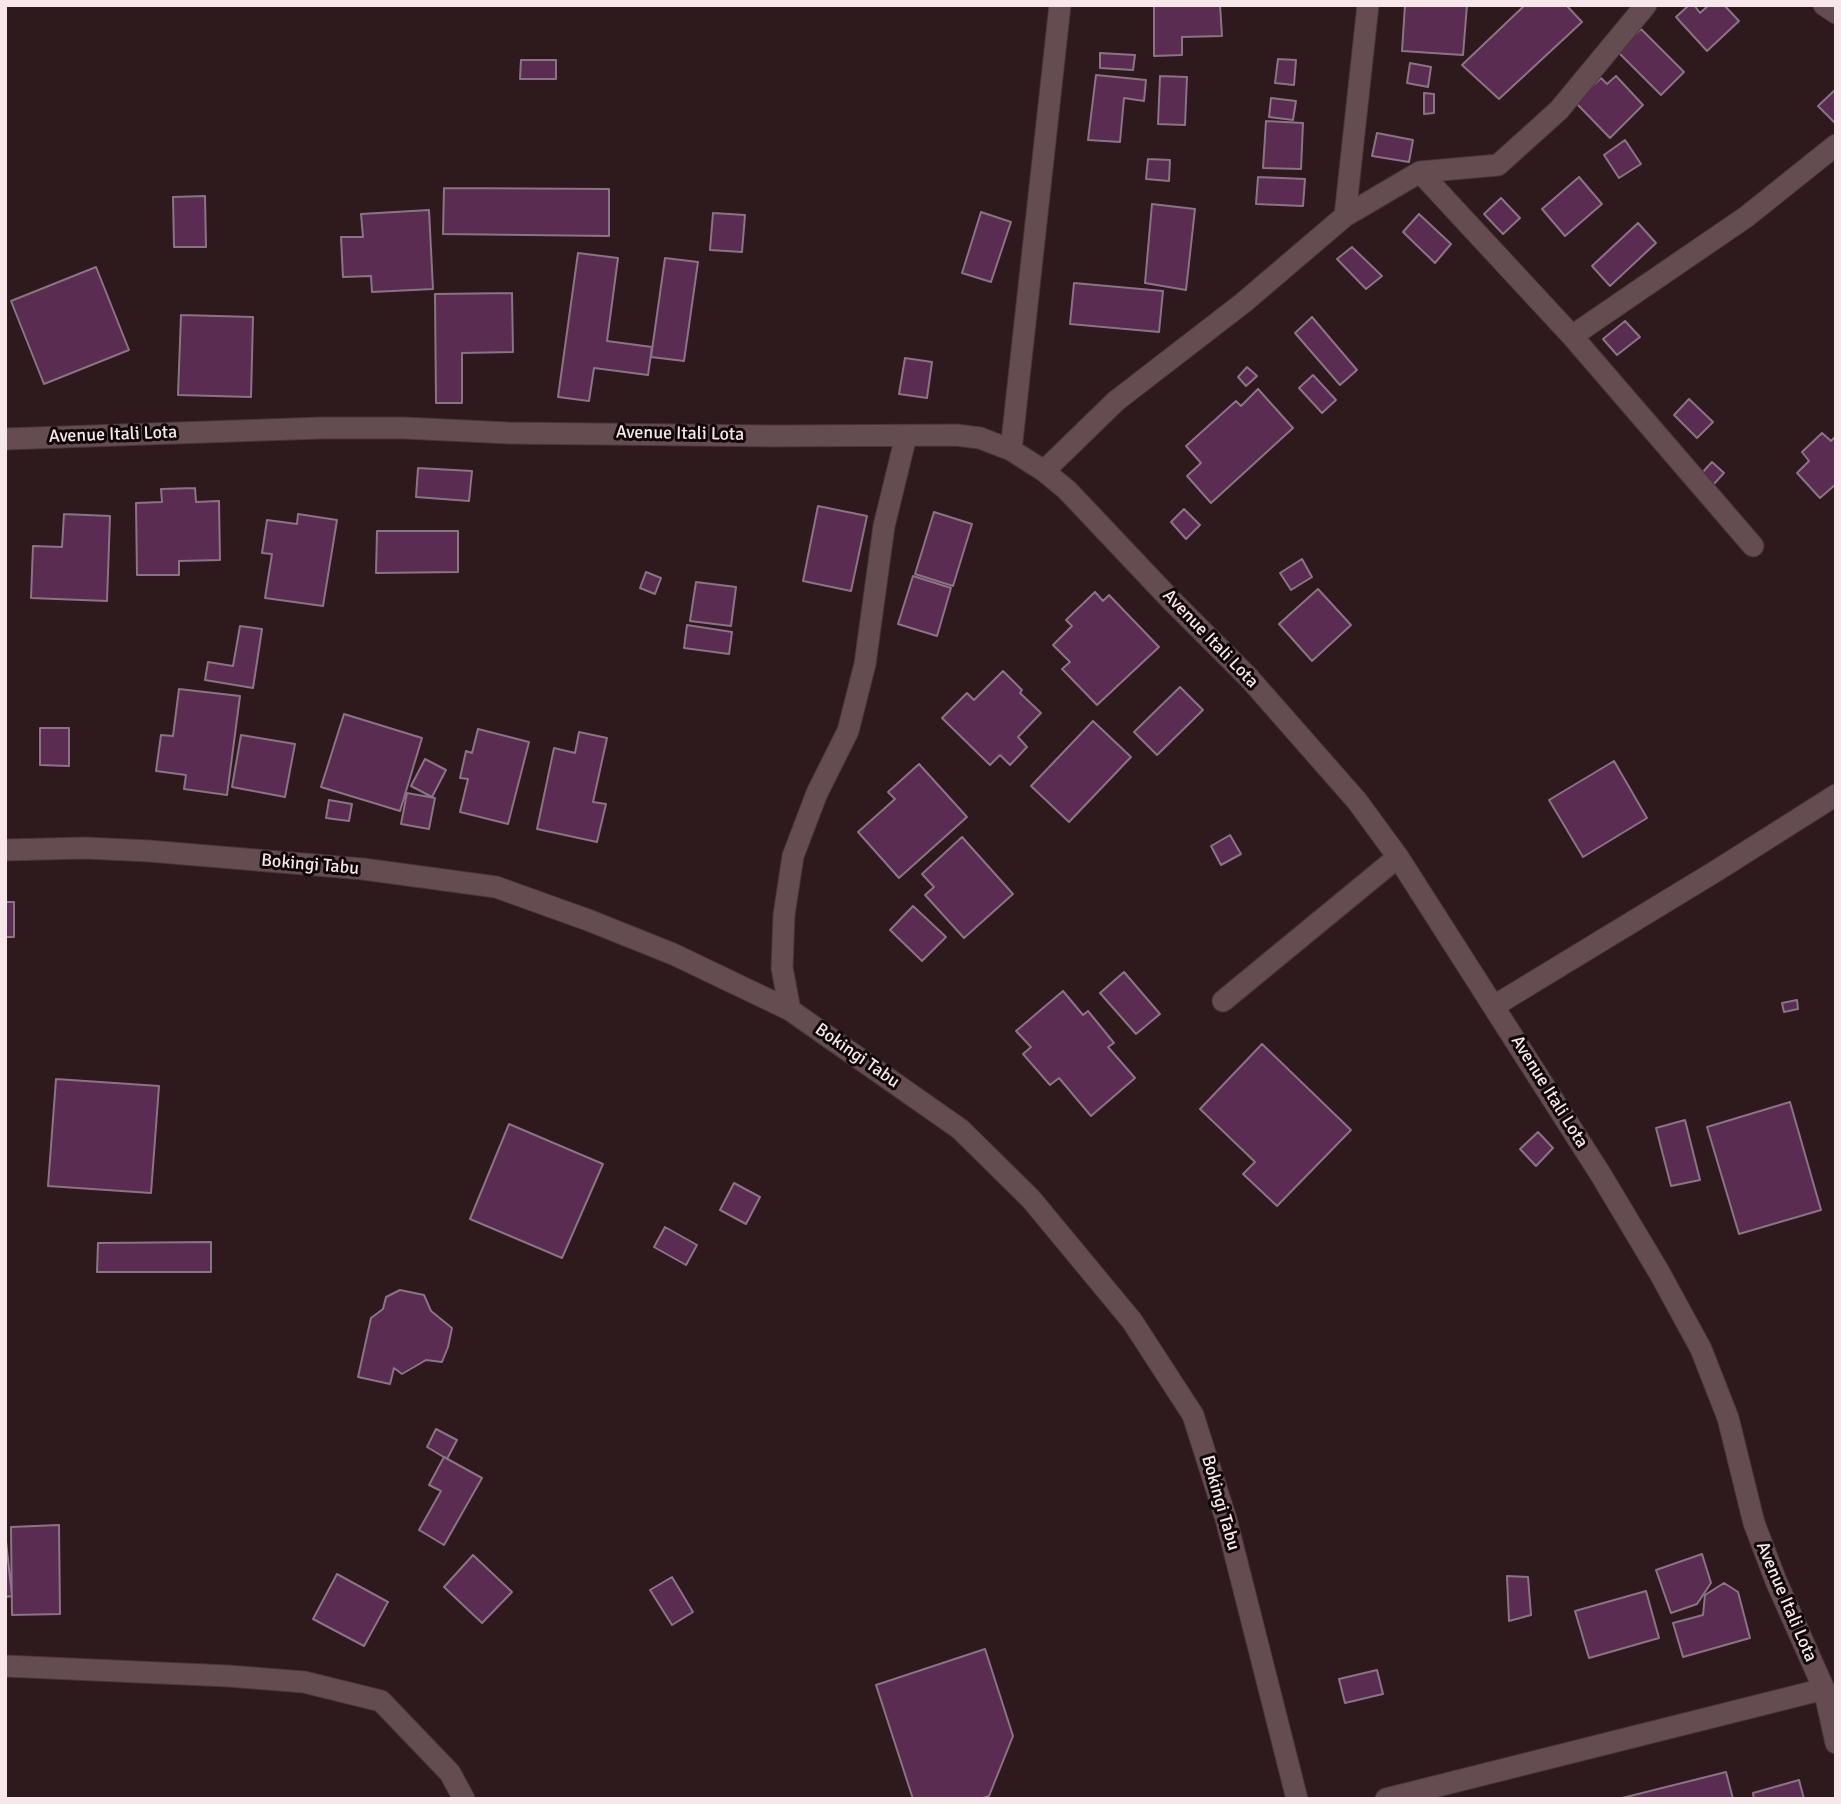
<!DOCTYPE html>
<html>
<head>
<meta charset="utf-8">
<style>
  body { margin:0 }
  #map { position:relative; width:1841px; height:1804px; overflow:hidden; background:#2e191d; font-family:Signika,sans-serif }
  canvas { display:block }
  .frame { position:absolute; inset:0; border:7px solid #f7e7ea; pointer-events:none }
</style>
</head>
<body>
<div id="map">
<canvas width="1841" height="1804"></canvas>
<div class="frame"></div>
</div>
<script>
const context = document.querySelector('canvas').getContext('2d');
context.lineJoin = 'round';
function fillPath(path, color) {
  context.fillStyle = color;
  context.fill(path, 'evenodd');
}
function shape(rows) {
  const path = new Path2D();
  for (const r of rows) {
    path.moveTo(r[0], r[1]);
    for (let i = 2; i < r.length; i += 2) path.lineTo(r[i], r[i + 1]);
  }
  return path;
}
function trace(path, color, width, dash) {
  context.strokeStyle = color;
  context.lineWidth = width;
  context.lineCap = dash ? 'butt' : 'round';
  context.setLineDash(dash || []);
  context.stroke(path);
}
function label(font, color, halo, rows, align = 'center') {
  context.font = font + ' Signika,sans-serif';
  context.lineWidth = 6;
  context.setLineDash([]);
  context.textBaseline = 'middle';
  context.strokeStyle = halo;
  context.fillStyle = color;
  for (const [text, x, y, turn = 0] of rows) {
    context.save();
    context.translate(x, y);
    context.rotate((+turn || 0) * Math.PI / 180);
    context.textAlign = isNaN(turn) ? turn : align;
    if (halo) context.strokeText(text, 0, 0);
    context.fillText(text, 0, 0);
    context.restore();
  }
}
const building = shape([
  [1154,5,1220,5,1222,36,1182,37,1182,55,1154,56,1154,5],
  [1405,5,1467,5,1463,55,1402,51,1405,5],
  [1525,5,1566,5,1582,22,1499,99,1462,65,1525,5],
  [1689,5,1694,5,1700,13,1709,5,1724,5,1739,21,1707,51,1676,17,1689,5],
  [1641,29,1684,72,1661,95,1617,51,1641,29],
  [1100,53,1135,55,1133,70,1100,68,1100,53],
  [1278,59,1296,60,1294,85,1275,83,1278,59],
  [521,60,556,60,556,79,520,79,521,60],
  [1410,63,1431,67,1428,87,1407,83,1410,63],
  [1096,75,1146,80,1144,101,1124,98,1120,142,1088,140,1096,75],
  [1160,76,1187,77,1185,125,1158,124,1160,76],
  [1616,76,1643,105,1610,138,1575,102,1601,78,1607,84,1616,76],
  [1836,89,1836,124,1818,106,1836,89],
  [1424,93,1434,94,1434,113,1424,114,1424,93],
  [1271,98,1296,101,1293,120,1269,117,1271,98],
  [1266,121,1303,123,1301,169,1263,168,1266,121],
  [1377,133,1413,140,1409,162,1372,156,1377,133],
  [1625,140,1641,164,1619,178,1604,155,1625,140],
  [1148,159,1170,160,1169,181,1146,179,1148,159],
  [1258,177,1305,179,1303,206,1256,204,1258,177],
  [1579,177,1602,204,1565,236,1542,209,1579,177],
  [444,188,609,189,609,236,443,234,444,188],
  [205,196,206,247,174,247,173,197,205,196],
  [1501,198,1520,218,1503,234,1484,214,1501,198],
  [1152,204,1195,209,1186,290,1145,283,1152,204],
  [429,210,433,289,372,292,371,276,343,277,341,237,363,237,361,214,429,210],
  [981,212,1011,222,991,282,962,273,981,212],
  [713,213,745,215,742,252,710,250,713,213],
  [1419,214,1451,244,1435,263,1403,232,1419,214],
  [1638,223,1656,243,1610,286,1592,266,1638,223],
  [1352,247,1382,276,1366,289,1337,259,1352,247],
  [578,253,618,258,607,341,652,347,648,375,594,368,589,401,558,397,578,253],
  [665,258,698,262,684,361,651,357,665,258],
  [96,267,129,350,44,384,11,301,96,267],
  [1074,283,1163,291,1159,332,1070,324,1074,283],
  [512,293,513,352,462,353,462,403,436,403,435,294,512,293],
  [181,315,253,317,251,397,178,395,181,315],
  [1312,317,1357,370,1340,385,1295,333,1312,317],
  [1625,321,1640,337,1617,355,1603,339,1625,321],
  [905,358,932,362,927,398,899,394,905,358],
  [1247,367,1257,376,1246,386,1238,377,1247,367],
  [1313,375,1336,400,1322,413,1299,388,1313,375],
  [1258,389,1293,428,1211,503,1187,476,1201,463,1186,446,1236,401,1241,406,1258,389],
  [1689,399,1713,422,1697,438,1674,415,1689,399],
  [1822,433,1831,441,1836,436,1836,484,1820,498,1797,473,1809,461,1802,452,1822,433],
  [1712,462,1724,473,1712,486,1700,475,1712,462],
  [418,468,472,471,469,501,416,497,418,468],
  [195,488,196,502,219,501,220,560,179,561,179,575,137,575,136,503,162,502,161,489,195,488],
  [818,506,867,516,851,591,803,581,818,506],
  [1184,509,1200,525,1186,539,1171,522,1184,509],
  [934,512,972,524,953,586,915,574,934,512],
  [64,514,110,516,107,601,31,598,33,546,62,547,64,514],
  [298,514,337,520,323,606,265,598,272,554,262,553,267,520,297,524,298,514],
  [377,531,458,531,458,572,376,573,377,531],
  [1302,559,1312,577,1291,590,1280,573,1302,559],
  [646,572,661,578,655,594,640,588,646,572],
  [913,576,951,588,937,636,898,624,913,576],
  [696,582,736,587,731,626,690,621,696,582],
  [1318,589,1351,625,1312,661,1279,624,1318,589],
  [1095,592,1103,601,1109,595,1159,647,1097,705,1062,669,1070,662,1053,645,1072,626,1066,620,1095,592],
  [687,625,732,632,729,654,684,648,687,625],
  [240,626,262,629,253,688,205,680,208,662,233,666,240,626],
  [1003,671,1022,690,1020,693,1041,713,1018,737,1027,747,1010,765,1000,755,990,765,942,718,967,693,974,700,1003,671],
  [1180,687,1203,710,1157,755,1134,732,1180,687],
  [179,689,240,696,227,795,184,789,186,775,156,771,161,735,173,736,179,689],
  [344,714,422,738,400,811,321,787,344,714],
  [1093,721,1131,757,1069,822,1031,786,1093,721],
  [40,728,69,728,69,766,40,765,40,728],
  [478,729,529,742,508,824,460,812,468,779,460,778,466,751,472,753,478,729],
  [579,732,607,738,593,802,606,804,597,842,537,829,554,748,575,753,579,732],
  [241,735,295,744,285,797,232,787,241,735],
  [425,759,446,770,432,797,411,786,425,759],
  [1614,761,1647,818,1583,857,1549,800,1614,761],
  [919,764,967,817,899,878,858,832,895,799,888,792,919,764],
  [407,793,435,798,429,829,401,824,407,793],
  [329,800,352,804,349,821,326,818,329,800],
  [1230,835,1241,854,1221,865,1211,846,1230,835],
  [962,837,1013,894,964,938,925,895,934,887,922,874,962,837],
  [5,902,14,902,14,937,5,937,5,902],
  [913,906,946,937,922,961,890,930,913,906],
  [1124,972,1160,1014,1136,1034,1100,993,1124,972],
  [1063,991,1083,1015,1088,1011,1114,1043,1108,1047,1135,1078,1091,1116,1059,1078,1050,1085,1023,1054,1031,1047,1016,1031,1063,991],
  [1797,1000,1798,1009,1784,1012,1782,1003,1797,1000],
  [1262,1044,1351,1130,1277,1206,1243,1174,1255,1162,1200,1109,1262,1044],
  [56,1079,159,1086,151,1193,48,1186,56,1079],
  [1790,1102,1821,1210,1739,1234,1707,1127,1790,1102],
  [1685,1120,1700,1180,1671,1186,1656,1128,1685,1120],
  [509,1124,603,1164,562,1258,470,1219,509,1124],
  [1538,1132,1553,1148,1536,1166,1520,1149,1538,1132],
  [734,1183,760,1197,746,1224,720,1210,734,1183],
  [665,1227,697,1245,686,1265,654,1247,665,1227],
  [211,1242,211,1272,97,1272,98,1243,211,1242],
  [400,1290,424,1295,431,1311,452,1328,448,1347,442,1362,426,1360,402,1374,394,1368,390,1384,358,1377,371,1318,383,1309,386,1297,400,1290],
  [436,1429,457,1440,447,1459,427,1447,436,1429],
  [444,1457,482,1478,444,1545,419,1530,441,1491,429,1485,444,1457],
  [59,1525,60,1614,12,1615,11,1527,59,1525],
  [5,1532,12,1596,5,1597,5,1532],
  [1702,1554,1711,1583,1697,1604,1671,1613,1656,1570,1702,1554],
  [473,1555,512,1592,482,1623,444,1587,473,1555],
  [337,1574,388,1602,364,1646,313,1619,337,1574],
  [1507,1576,1528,1577,1531,1615,1509,1621,1507,1576],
  [672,1577,693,1612,672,1625,650,1590,672,1577],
  [1724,1583,1738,1592,1750,1638,1683,1657,1673,1623,1703,1615,1705,1595,1724,1583],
  [1646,1591,1659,1638,1589,1658,1575,1611,1646,1591],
  [985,1649,1013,1736,989,1796,980,1799,913,1799,876,1685,985,1649],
  [1377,1670,1383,1694,1345,1703,1339,1679,1377,1670],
  [1726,1772,1733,1799,1618,1799,1726,1772],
  [1799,1780,1804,1799,1754,1799,1753,1793,1799,1780]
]);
fillPath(building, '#5a2c51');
trace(building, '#897484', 2);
const minor = shape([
  [1824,5,1836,13],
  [1420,172,1572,336,1753,546],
  [1345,216,1368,5],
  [1572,336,1746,217,1836,145],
  [5,439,321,428,404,428,509,433,773,436,956,435,980,438,1011,450,1044,471,1067,490,1171,600,1249,678,1357,801,1398,857,1601,1175,1659,1272,1701,1349,1728,1418,1754,1523,1776,1581,1824,1689,1836,1743],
  [1011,450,1060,5],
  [1044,471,1116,401,1243,303,1345,216,1420,172,1498,165,1559,110,1646,5],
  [5,850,85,848,149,851,363,869,496,887,588,920,673,954,790,1010,960,1129,1031,1199,1132,1321,1193,1415,1226,1519,1297,1799],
  [1223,1001,1398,857],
  [1494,1006,1716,871,1836,795],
  [790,1010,782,968,784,915,793,856,817,793,848,731,865,664,884,526,906,436],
  [5,1666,228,1676,304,1682,381,1701,450,1773,464,1799],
  [1386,1799,1824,1689]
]);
trace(minor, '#473639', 23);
trace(minor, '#654c50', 21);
label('18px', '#f7e7ea', '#100708', [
  ["Avenue Itali Lota",680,434,1],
  ["Avenue Itali Lota",113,435,-2],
  ["Avenue Itali Lota",1210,639,46],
  ["Bokingi Tabu",310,865,5],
  ["Bokingi Tabu",857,1056,35],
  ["Avenue Itali Lota",1549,1092,58],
  ["Bokingi Tabu",1220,1503,74],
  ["Avenue Itali Lota",1786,1602,67]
]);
</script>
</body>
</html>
